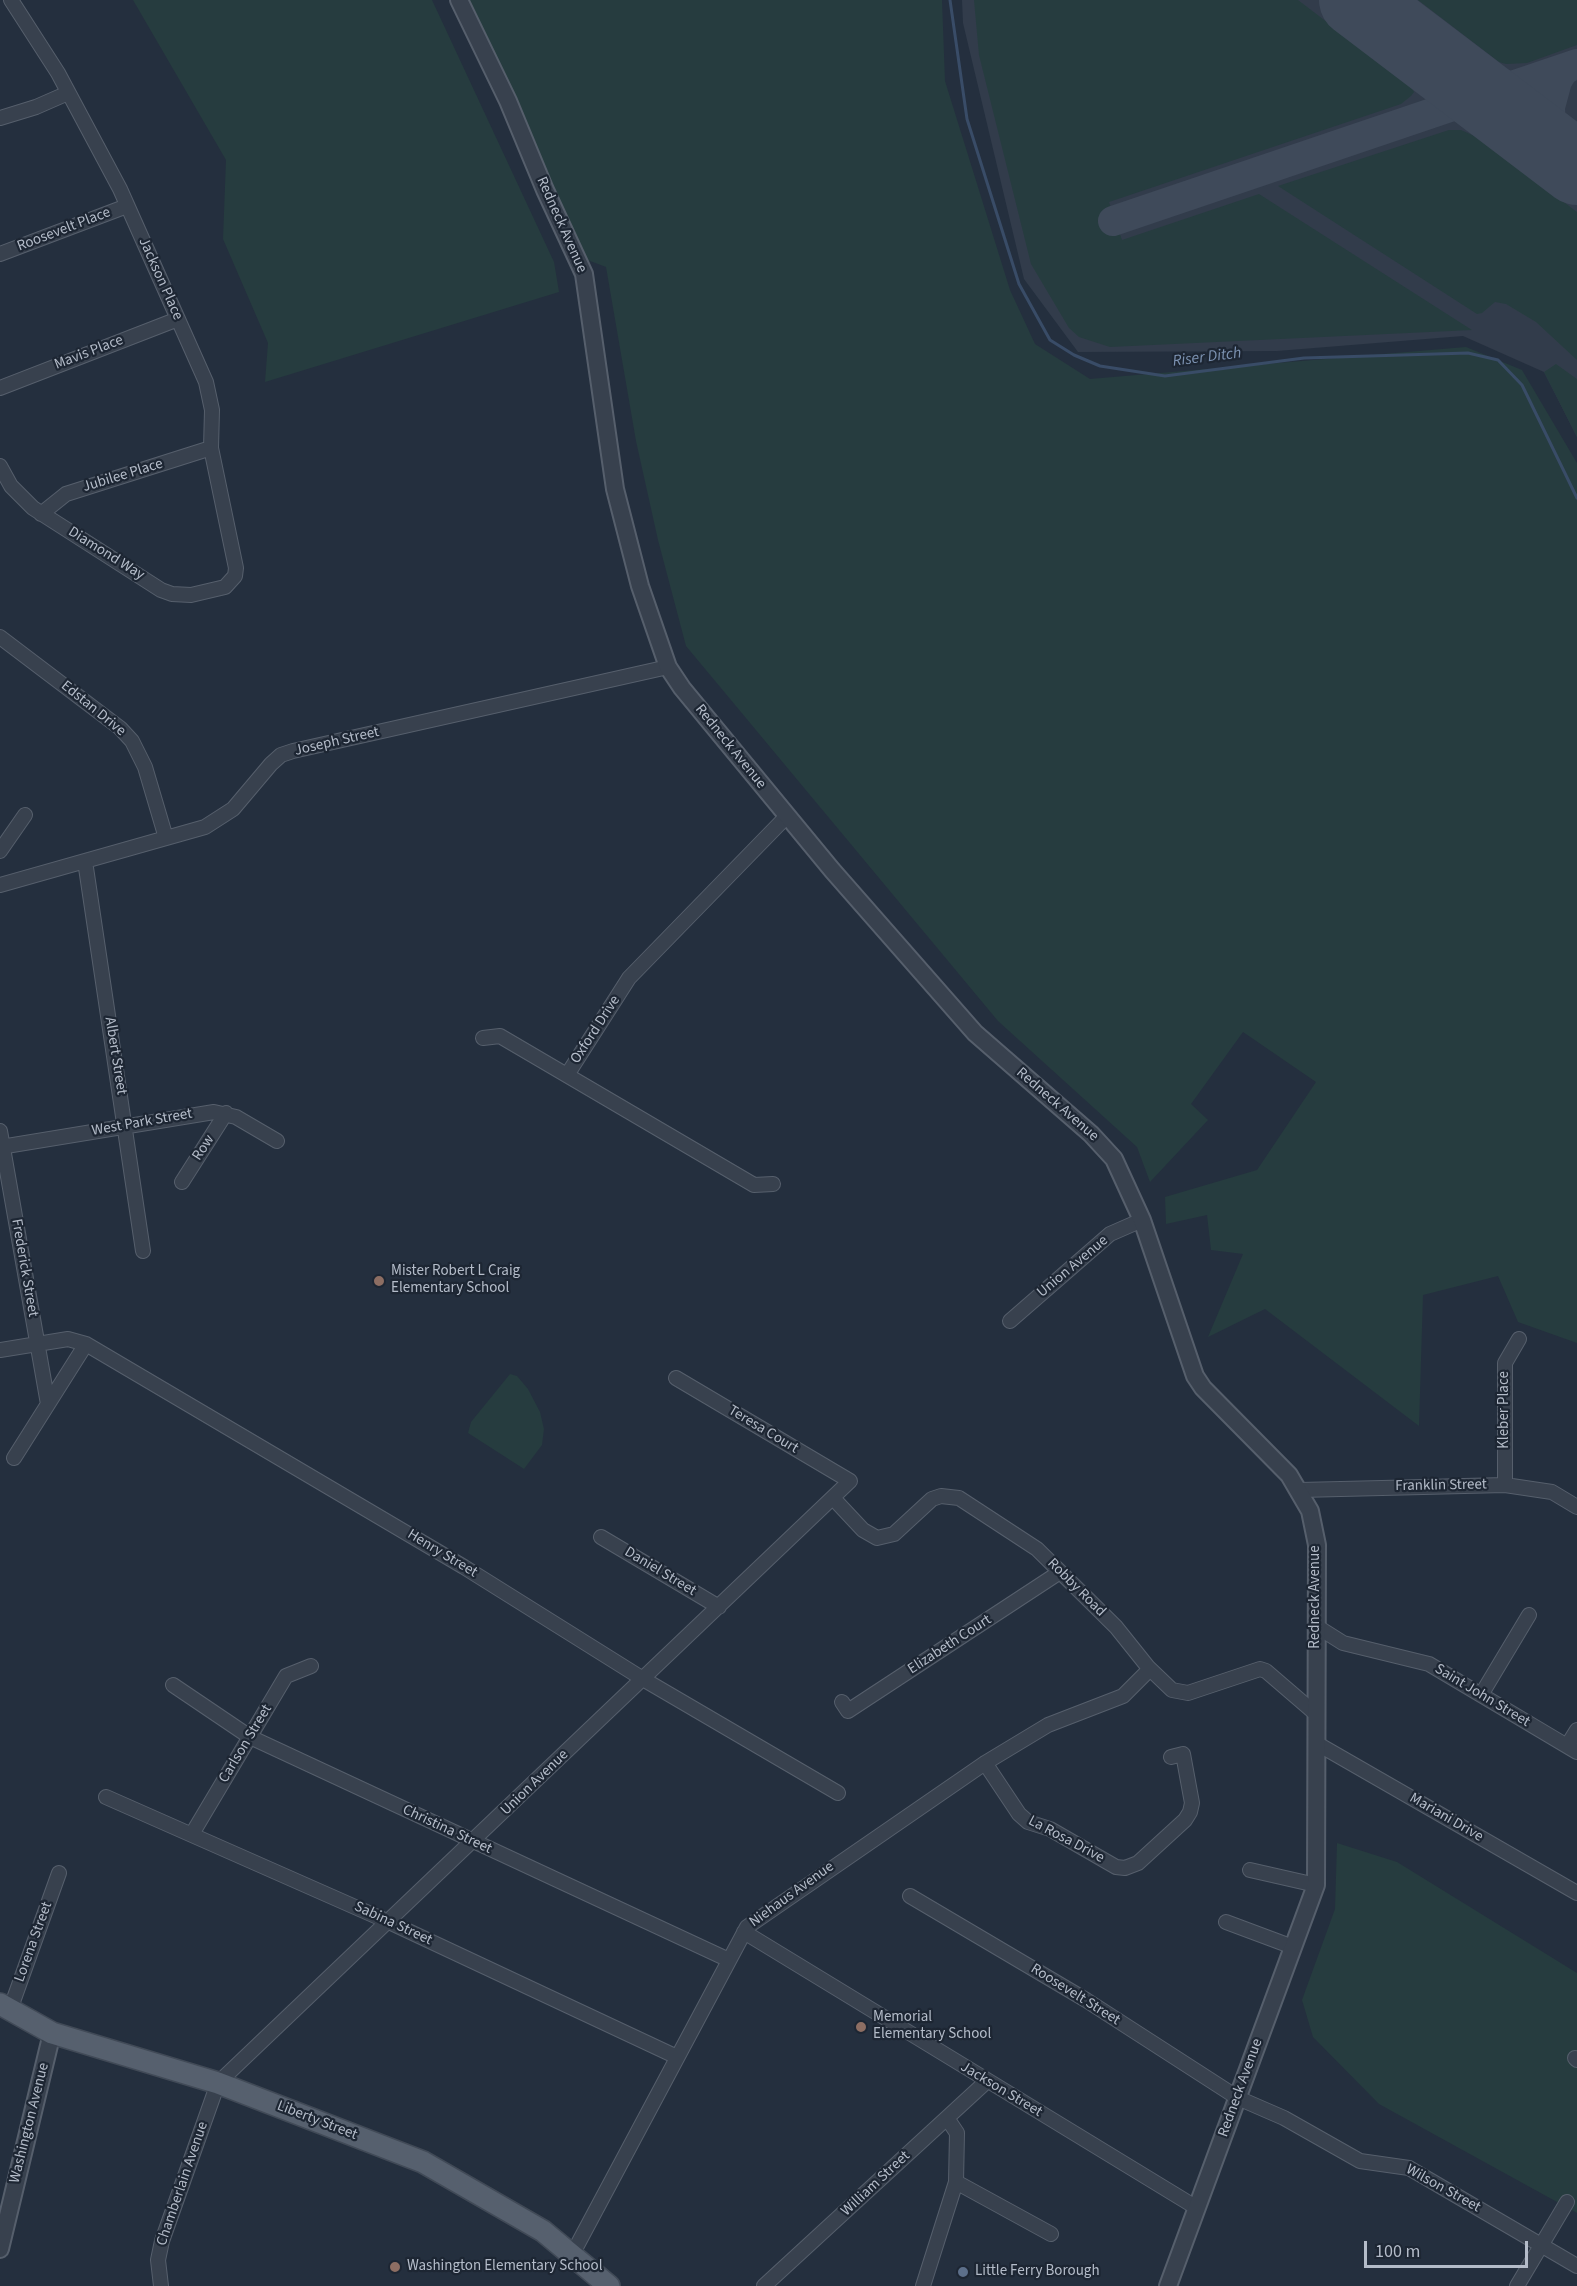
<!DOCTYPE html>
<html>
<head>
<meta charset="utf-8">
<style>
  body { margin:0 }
  #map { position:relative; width:1577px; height:2286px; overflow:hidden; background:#242f3e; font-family:"Source Sans 3",sans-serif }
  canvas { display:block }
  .scale { position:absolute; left:1364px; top:2241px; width:164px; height:27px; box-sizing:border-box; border:3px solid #b4bcc9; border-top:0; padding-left:8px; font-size:18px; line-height:21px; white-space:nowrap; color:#b4bcc9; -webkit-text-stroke:4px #1d2633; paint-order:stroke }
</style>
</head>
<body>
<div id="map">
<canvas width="1577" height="2286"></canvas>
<div class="scale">100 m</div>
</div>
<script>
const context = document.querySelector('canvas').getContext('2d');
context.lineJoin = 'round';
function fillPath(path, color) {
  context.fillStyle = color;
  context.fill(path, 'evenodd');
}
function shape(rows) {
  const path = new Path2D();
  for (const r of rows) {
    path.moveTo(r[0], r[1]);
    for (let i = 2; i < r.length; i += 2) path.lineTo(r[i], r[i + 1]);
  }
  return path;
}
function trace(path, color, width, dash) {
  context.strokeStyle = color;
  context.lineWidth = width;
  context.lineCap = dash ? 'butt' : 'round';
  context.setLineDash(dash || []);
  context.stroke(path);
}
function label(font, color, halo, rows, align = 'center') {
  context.font = font + ' "Source Sans 3",sans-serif';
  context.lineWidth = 4.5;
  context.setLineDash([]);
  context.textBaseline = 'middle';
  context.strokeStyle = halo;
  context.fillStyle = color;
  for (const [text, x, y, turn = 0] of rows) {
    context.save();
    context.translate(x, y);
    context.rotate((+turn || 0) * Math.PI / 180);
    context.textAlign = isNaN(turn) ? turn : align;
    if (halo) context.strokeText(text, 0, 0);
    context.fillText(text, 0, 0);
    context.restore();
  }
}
fillPath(shape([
  [962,0,1577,0,1577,437,1544,372,1463,336,1277,351,1078,352,1024,279,963,23]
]), '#323c4b');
fillPath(shape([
  [133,0,432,0,554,262,559,292,265,382,268,343,223,239,226,160],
  [455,0,942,0,945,81,1010,290,1035,344,1090,379,1466,347,1522,370,1577,463,1577,1343,1518,1322,1498,1276,1423,1295,1419,1426,1265,1309,1208,1337,1243,1254,1211,1250,1207,1215,1166,1224,1165,1197,1257,1170,1316,1082,1243,1032,1191,1104,1208,1120,1150,1182,1137,1147,998,1021,686,646,658,540,636,441,606,267,577,256],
  [974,0,1298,0,1411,86,1414,92,1411,96,1401,104,1109,202,1122,240,1259,194,1472,330,1110,347,1079,337,1069,328,1031,264,979,55],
  [1418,0,1577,0,1577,45,1527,63,1506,64,1499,62],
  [1449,130,1461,130,1479,138,1577,212,1577,360,1536,322,1506,304,1495,302,1482,313,1477,314,1278,186],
  [1556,364,1577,379,1577,437,1544,372],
  [510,1374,517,1376,528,1389,540,1412,544,1429,542,1445,524,1469,468,1433,471,1422],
  [1337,1843,1397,1862,1577,1973,1577,2213,1379,2104,1313,2037,1302,2000,1335,1909]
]), '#263c3f');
trace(shape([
  [950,0,967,119,1019,284,1050,340,1074,355,1100,366,1165,376,1304,358,1468,353,1498,360,1522,385,1577,498]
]), '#394c67', 3);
trace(shape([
  [1571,66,1563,71,1557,81,1550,107,1551,132,1574,166],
  [1445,68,1478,83,1498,87,1507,85],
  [1113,221,1577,64]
]), '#3f4a5a', 30);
trace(shape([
  [1356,0,1577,168]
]), '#3f4a5a', 74);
const minor = shape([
  [0,118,36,107,68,93],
  [0,254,127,206],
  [0,388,178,319],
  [0,466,11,486,33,508,161,590,172,594,191,595,225,587,235,576,236,568,211,448,212,410,206,382,120,189,58,73,11,0],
  [41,514,66,494,211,448],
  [0,637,120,728,132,741,145,767,166,838],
  [0,851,25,815],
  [85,861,143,1251],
  [0,885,205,827,233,809,271,764,281,755,293,751,668,667],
  [483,1038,500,1036,754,1185,773,1184],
  [567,1075,629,978,787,816],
  [0,1131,48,1404],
  [0,1147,214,1112,236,1117,277,1141],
  [182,1182,226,1113],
  [1010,1321,1110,1234,1142,1220],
  [0,1350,68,1339,86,1344,464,1567,643,1679,838,1793],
  [14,1458,86,1344],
  [1505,1485,1505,1363,1519,1339],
  [1300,1490,1505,1485,1552,1492,1577,1507],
  [833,1498,863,1530,877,1538,894,1534,932,1499,941,1496,959,1498,1037,1549,1116,1627,1148,1667,1172,1690,1188,1693,1260,1669,1266,1671,1316,1714],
  [601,1537,719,1607],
  [1316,1626,1343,1643,1429,1664,1577,1752],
  [173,1685,250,1737,729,1960],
  [1481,1695,1529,1615],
  [842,1702,848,1711,1060,1572],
  [1316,1743,1577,1893],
  [1567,1746,1577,1730],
  [985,1763,1019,1814,1028,1822,1050,1829,1116,1867,1125,1868,1138,1863,1185,1820,1190,1812,1192,1803,1183,1754,1171,1757],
  [106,1797,389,1922,677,2057],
  [192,1834,286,1676,311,1666],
  [1250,1870,1316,1885],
  [910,1896,1086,2000,1238,2098,1284,2118,1360,2161,1409,2168,1577,2266],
  [1226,1922,1293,1947],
  [744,1932,1197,2208],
  [10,2010,59,1873],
  [1575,2058,1577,2060],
  [947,2118,957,2133,956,2182,1051,2234],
  [573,2253,747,1927,985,1763,1048,1725,1123,1696,1150,1669],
  [161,2286,158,2260,162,2241,218,2083,850,1481,676,1378],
  [764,2286,987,2081],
  [923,2286,956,2182],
  [1517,2286,1567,2202]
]);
const tertiary = shape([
  [459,0,508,101,545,190,584,274,615,489,640,586,668,667,682,688,832,870,975,1033,1091,1134,1114,1159,1142,1220,1195,1376,1203,1388,1289,1475,1310,1511,1317,1545,1316,1885,1168,2286],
  [0,2249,52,2033]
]);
const primary = shape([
  [0,2004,52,2033,218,2083,423,2162,543,2231,609,2286]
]);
trace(minor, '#565f6c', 16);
trace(tertiary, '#565f6c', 20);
trace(primary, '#414a57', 24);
trace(minor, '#38414e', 14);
trace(tertiary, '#38414e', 16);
trace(primary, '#56606e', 21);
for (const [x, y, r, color] of [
  [379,1281,6,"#8d6e63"],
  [861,2027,6,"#8d6e63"],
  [395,2267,6,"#8d6e63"],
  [963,2272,6,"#5c6f8a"]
]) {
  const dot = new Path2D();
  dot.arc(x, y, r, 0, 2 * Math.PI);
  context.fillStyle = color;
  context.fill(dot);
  trace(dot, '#1d2633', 2);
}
label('15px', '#b4bcc9', '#1d2633', [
  ["Redneck Avenue",561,225,66],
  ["Roosevelt Place",64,230,-21],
  ["Jackson Place",160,279,66],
  ["Mavis Place",89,353,-21],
  ["Jubilee Place",123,476,-17],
  ["Diamond Way",106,554,32],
  ["Edstan Drive",93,709,39],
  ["Joseph Street",337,742,-13],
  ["Redneck Avenue",730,747,51],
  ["Oxford Drive",596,1030,-57],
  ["Albert Street",115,1056,81],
  ["Redneck Avenue",1057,1105,41],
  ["West Park Street",142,1123,-10],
  ["Row",204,1148,-57],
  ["Union Avenue",1073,1267,-40],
  ["Frederick Street",24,1268,80],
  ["Kleber Place",1505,1410,-90],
  ["Teresa Court",763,1430,31],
  ["Franklin Street",1441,1486,-1],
  ["Henry Street",442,1554,31],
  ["Daniel Street",660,1572,31],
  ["Robby Road",1076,1588,45],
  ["Redneck Avenue",1316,1597,-90],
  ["Elizabeth Court",950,1645,-33],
  ["Saint John Street",1482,1696,31],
  ["Carlson Street",246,1744,-59],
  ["Union Avenue",535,1783,-44],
  ["Mariani Drive",1446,1818,30],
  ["Christina Street",447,1830,25],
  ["La Rosa Drive",1066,1840,28],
  ["Niehaus Avenue",792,1895,-36],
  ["Sabina Street",393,1924,25],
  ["Lorena Street",34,1942,-70],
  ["Roosevelt Street",1075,1995,32],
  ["Redneck Avenue",1241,2088,-70],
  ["Jackson Street",1001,2090,31],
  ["Liberty Street",317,2121,21],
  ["Washington Avenue",30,2123,-76],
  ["Chamberlain Avenue",183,2184,-71],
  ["William Street",876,2184,-43],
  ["Wilson Street",1443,2189,29]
]);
label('15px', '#b4bcc9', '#1d2633', [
  ["Mister Robert L Craig",391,1272],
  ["Elementary School",391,1289],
  ["Memorial",873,2018],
  ["Elementary School",873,2035],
  ["Washington Elementary School",407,2267],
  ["Little Ferry Borough",975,2272]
], 'left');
label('italic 16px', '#7c92b1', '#1d2633', [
  ["Riser Ditch",1207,358,-7]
]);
</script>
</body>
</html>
